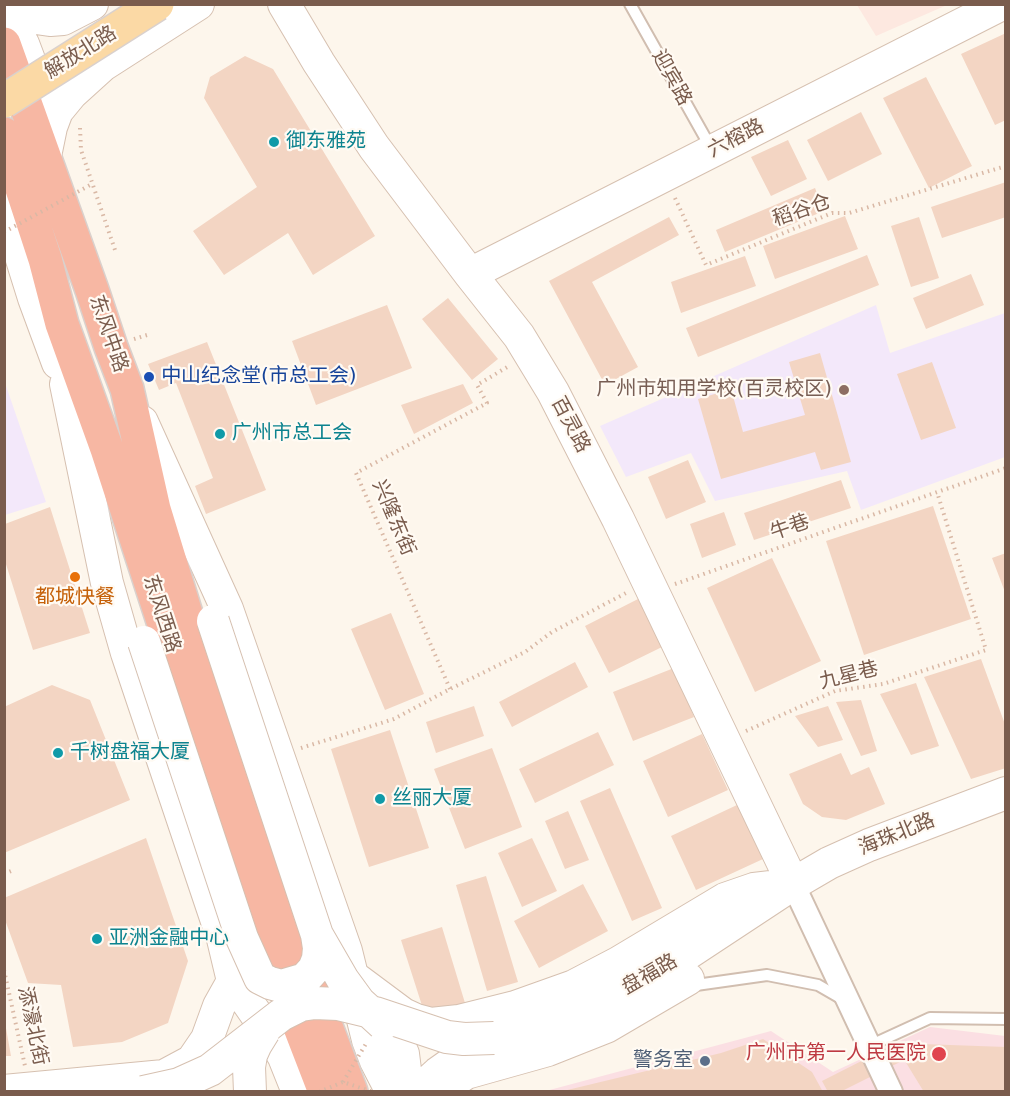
<!DOCTYPE html>
<html>
<head>
<meta charset="utf-8">
<style>
  body { margin:0 }
  #map { position:relative; width:1010px; height:1096px; overflow:hidden; background:#fdf6ec; font-family:"DejaVu Sans",sans-serif }
  canvas { display:block }
  .frame { position:absolute; inset:0; border:6px solid #7a5c4d; pointer-events:none }
</style>
</head>
<body>
<div id="map">
<canvas width="1010" height="1096"></canvas>
<div class="frame"></div>
</div>
<script>
const context = document.querySelector('canvas').getContext('2d');
context.lineJoin = 'round';
function fillPath(path, color) {
  context.fillStyle = color;
  context.fill(path, 'evenodd');
}
function shape(rows) {
  const path = new Path2D();
  for (const r of rows) {
    path.moveTo(r[0], r[1]);
    for (let i = 2; i < r.length; i += 2) path.lineTo(r[i], r[i + 1]);
  }
  return path;
}
function trace(path, color, width, dash) {
  context.strokeStyle = color;
  context.lineWidth = width;
  context.lineCap = dash ? 'butt' : 'round';
  context.setLineDash(dash || []);
  context.stroke(path);
}
function label(font, color, halo, rows, align = 'center') {
  context.font = font + ' "DejaVu Sans","Noto Sans SC",sans-serif';
  context.lineWidth = 4.5;
  context.setLineDash([]);
  context.textBaseline = 'middle';
  context.strokeStyle = halo;
  context.fillStyle = color;
  for (const [text, x, y, turn = 0] of rows) {
    context.save();
    context.translate(x, y);
    context.rotate((+turn || 0) * Math.PI / 180);
    context.textAlign = isNaN(turn) ? turn : align;
    if (halo) context.strokeText(text, 0, 0);
    context.fillText(text, 0, 0);
    context.restore();
  }
}
fillPath(shape([
  [857,5,947,5,876,36]
]), '#fde8e0');
fillPath(shape([
  [876,305,890,353,1005,313,1005,457,861,510,847,471,715,501,691,453,626,477,600,426],
  [4,380,46,502,5,515,4,515]
]), '#f3e8fa');
fillPath(shape([
  [930,1027,1005,1036,1005,1091,542,1092,771,1031,833,1072]
]), '#fbdfe3');
fillPath(shape([
  [1006,33,1006,120,995,125,961,54],
  [245,56,273,69,375,236,313,275,288,233,224,275,193,231,257,187,204,98,210,77],
  [926,77,972,166,929,188,883,98],
  [861,112,882,154,828,181,807,140],
  [788,140,807,179,771,196,751,157],
  [1006,182,1006,217,942,238,931,207],
  [815,188,824,211,725,252,716,230],
  [845,216,858,249,775,279,763,246],
  [669,217,679,235,592,282,638,367,605,385,549,281],
  [919,217,939,278,911,287,891,226],
  [867,255,879,285,698,357,686,328],
  [745,256,756,286,681,313,671,282],
  [971,274,984,305,926,329,913,298],
  [448,298,498,359,472,380,422,319],
  [387,305,412,368,316,405,292,341],
  [207,342,266,490,206,514,195,486,213,478,176,383,159,390,148,364],
  [820,353,851,462,821,470,815,452,721,479,698,399,731,389,743,432,805,415,789,362],
  [932,362,956,428,921,440,897,374],
  [463,384,473,403,414,434,401,405],
  [688,460,706,502,666,519,648,477],
  [841,480,851,508,754,540,744,513],
  [933,506,971,619,864,655,826,541],
  [50,507,90,633,33,650,5,561,5,524],
  [724,512,736,545,702,558,690,524],
  [1006,553,1006,592,1005,592,992,558],
  [772,558,821,661,755,692,707,588],
  [638,599,662,647,609,673,585,626],
  [391,613,424,694,385,710,351,629],
  [981,659,1006,727,1006,768,971,779,924,677],
  [575,662,588,687,512,727,499,702],
  [674,668,694,717,633,741,613,692],
  [916,683,939,746,911,755,880,694],
  [52,685,90,700,130,800,4,853,4,707],
  [861,700,877,751,861,756,836,702],
  [474,706,484,736,436,753,426,722],
  [828,706,843,740,818,747,795,716],
  [390,730,429,848,369,867,331,749],
  [598,732,614,765,535,803,519,769],
  [702,734,728,790,668,817,643,761],
  [492,748,522,827,465,849,434,769],
  [841,753,851,775,869,767,885,804,846,820,822,817,803,804,789,774],
  [610,788,662,908,632,921,580,801],
  [737,805,763,859,696,890,671,836],
  [568,811,589,860,565,869,545,821],
  [146,838,188,961,168,1023,122,1042,73,1047,61,985,28,983,4,917,4,898],
  [532,838,557,891,522,907,498,853],
  [486,876,518,982,487,991,456,885],
  [583,884,608,931,539,968,514,921],
  [442,927,465,1003,425,1015,401,940],
  [4,1017,11,1056,4,1056],
  [763,1039,812,1072,823,1092,559,1092,721,1053],
  [894,1043,1006,1047,1006,1092,924,1092],
  [893,1045,902,1061,840,1092,828,1092,822,1081]
]), '#f3d5c3');
const lane = shape([
  [630,4,711,148],
  [689,986,767,975,818,985,844,1000],
  [869,1046,930,1018,1006,1019]
]);
const street = shape([
  [793,884,891,1092]
]);
const secondary = shape([
  [12,4,22,12,36,18,50,20,63,19,92,4],
  [284,4,319,63,374,147,470,274,519,336,553,392,618,519,793,884],
  [4,10,23,44,46,105],
  [45,156,51,127,57,111,71,94,103,65,198,4],
  [4,202,34,298,58,363],
  [470,274,1002,4],
  [66,384,107,583,127,653,223,939,233,981,274,1040,284,1057,298,1092],
  [142,422,227,609,346,951,368,1040,376,1061,392,1092],
  [352,976,403,1014,416,1020,431,1024,459,1021,515,1007,574,986,618,963,725,899,754,889,780,886],
  [383,1024,396,1038,403,1054,405,1070,403,1092],
  [448,1085,466,1073,548,1050,606,1027,688,979],
  [4,1091,164,1076,192,1061,207,1039,219,1006,233,981],
  [417,1092,438,1073,479,1044,494,1038,563,1017,625,991,652,977,793,884,829,863,869,845,1006,793]
]);
const highway = shape([
  [4,44,92,290,111,347,127,389,154,509,191,630,297,951,351,1092],
  [4,134,45,259,62,324,107,449,244,870,274,960,325,1092]
]);
trace(lane, '#d1beb0', 14);
trace(street, '#d1beb0', 26);
trace(secondary, '#d6c0b0', 34);
trace(highway, '#dad1cd', 36);
trace(shape([
  [80,128,81,150,115,250],
  [675,198,706,265,832,213,849,213,1006,166],
  [134,339,147,335],
  [675,584,1006,468],
  [450,689,356,473,487,403,477,385,509,366],
  [746,731,835,691,883,684,986,650,937,492],
  [301,748,394,719,450,689,525,652,552,632,626,593],
  [4,874,11,871],
  [4,970,25,1066]
]), '#d9b8a5', 4, [1.5, 4.5]);
trace(lane, '#fff', 10);
trace(street, '#fff', 22);
trace(secondary, '#fff', 32);
trace(highway, '#f7b7a3', 33);
const secondaryBridge = shape([
  [213,621,317,935,343,980,359,1002,383,1024],
  [144,642,242,938,260,978,270,983,281,986,305,979,314,969,318,959,319,948,317,935],
  [143,1092,179,1084,210,1070,281,1015,301,1005,315,1003,338,1004,375,1013,447,1037,464,1039,494,1038],
  [250,1092,249,1067,251,1055,256,1044,264,1031]
]);
const primaryBridge = shape([
  [4,101,157,4]
]);
trace(secondaryBridge, '#d6c0b0', 34, []);
trace(primaryBridge, '#dad1cd', 36, []);
trace(shape([
  [4,232,92,184],
  [343,1082,367,1042],
  [319,1092,343,1082,373,1092]
]), '#d9b8a5', 4, [1.5, 4.5]);
trace(secondaryBridge, '#fff', 32);
trace(primaryBridge, '#fbd9a5', 33);
for (const [x, y, r, color] of [
  [274,142,6,"#0f9aa8"],
  [149,377,6,"#1a4fb4"],
  [844,390,6,"#8d6e63"],
  [220,434,6,"#0f9aa8"],
  [75,577,6,"#e8710a"],
  [58,753,6,"#0f9aa8"],
  [380,799,6,"#0f9aa8"],
  [97,939,6,"#0f9aa8"],
  [939,1054,8,"#e0444e"],
  [705,1061,6,"#5c6f8a"]
]) {
  const dot = new Path2D();
  dot.arc(x, y, r, 0, 2 * Math.PI);
  context.fillStyle = color;
  context.fill(dot);
  trace(dot, '#fffaf3', 2);
}
label('20px', '#7a5c4d', '#fffaf3', [
  ["解放北路",81,53,-32],
  ["迎宾路",671,78,61],
  ["六榕路",736,139,-27],
  ["稻谷仓",802,211,-19],
  ["东风中路",108,334,71],
  ["百灵路",570,425,62],
  ["兴隆东街",393,518,67],
  ["牛巷",790,528,-19],
  ["东风西路",161,614,72],
  ["九星巷",849,676,-14],
  ["海珠北路",897,835,-22],
  ["盘福路",650,975,-30],
  ["添濠北街",32,1026,78]
]);
label('20px', '#0d838f', '#fffaf3', [
  ["御东雅苑",286,142],
  ["广州市总工会",232,434],
  ["千树盘福大厦",70,753],
  ["丝丽大厦",392,799],
  ["亚洲金融中心",109,939]
], 'left');
label('20px', '#164399', '#fffaf3', [
  ["中山纪念堂(市总工会)",161,377]
], 'left');
label('20px', '#785e54', '#fffaf3', [
  ["广州市知用学校(百灵校区)",832,390]
], 'right');
label('20px', '#c56008', '#fffaf3', [
  ["都城快餐",75,598]
]);
label('20px', '#be3a42', '#fffaf3', [
  ["广州市第一人民医院",926,1054]
], 'right');
label('20px', '#4e5e75', '#fffaf3', [
  ["警务室",693,1061]
], 'right');
</script>
</body>
</html>
